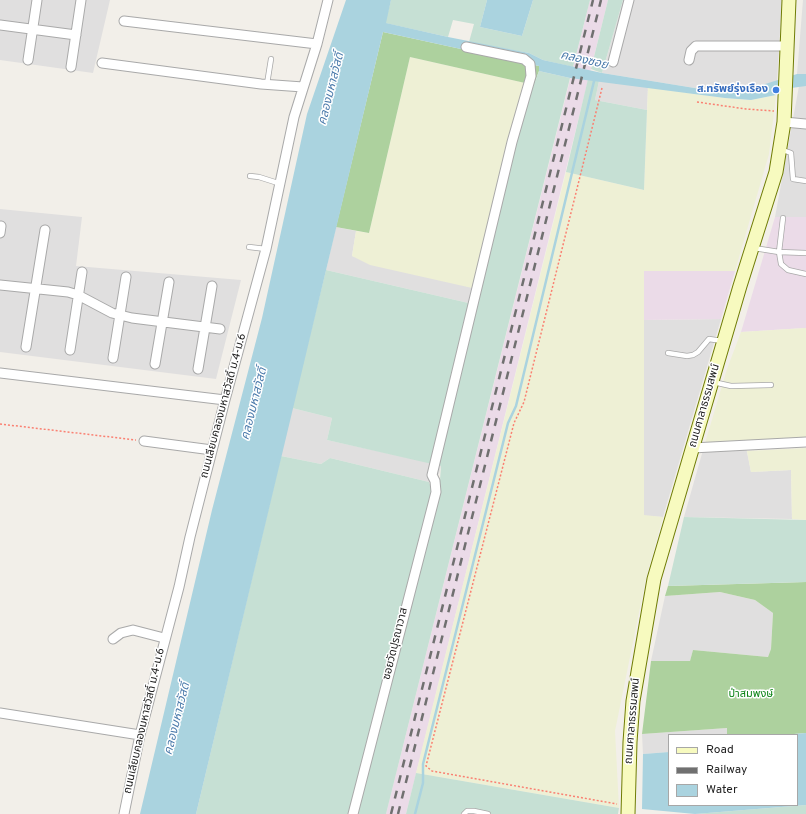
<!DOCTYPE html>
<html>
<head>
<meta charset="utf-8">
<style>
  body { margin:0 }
  #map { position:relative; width:806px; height:814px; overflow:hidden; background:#f2efe9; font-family:Overpass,sans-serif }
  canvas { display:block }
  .legend { position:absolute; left:668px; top:734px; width:130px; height:72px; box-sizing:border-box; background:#fff; border:1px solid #a7a7a7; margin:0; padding:5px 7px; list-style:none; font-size:12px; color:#222 }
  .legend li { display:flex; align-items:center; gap:8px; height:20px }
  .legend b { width:20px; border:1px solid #a7a7a7 }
</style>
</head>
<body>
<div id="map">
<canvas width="806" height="814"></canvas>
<ul class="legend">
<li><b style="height:5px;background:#f7fabf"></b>Road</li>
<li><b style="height:5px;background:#707070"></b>Railway</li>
<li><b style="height:11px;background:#aad3df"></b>Water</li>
</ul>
</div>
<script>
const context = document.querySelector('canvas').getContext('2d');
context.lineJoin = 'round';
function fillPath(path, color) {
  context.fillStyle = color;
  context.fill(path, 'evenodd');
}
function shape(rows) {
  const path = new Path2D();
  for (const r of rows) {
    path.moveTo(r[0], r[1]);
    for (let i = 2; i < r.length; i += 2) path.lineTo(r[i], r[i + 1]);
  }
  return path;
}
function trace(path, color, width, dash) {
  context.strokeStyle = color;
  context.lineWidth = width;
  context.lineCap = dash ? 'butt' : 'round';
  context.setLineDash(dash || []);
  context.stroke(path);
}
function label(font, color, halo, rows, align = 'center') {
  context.font = font + ' Overpass,"Noto Sans Thai",sans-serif';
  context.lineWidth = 3;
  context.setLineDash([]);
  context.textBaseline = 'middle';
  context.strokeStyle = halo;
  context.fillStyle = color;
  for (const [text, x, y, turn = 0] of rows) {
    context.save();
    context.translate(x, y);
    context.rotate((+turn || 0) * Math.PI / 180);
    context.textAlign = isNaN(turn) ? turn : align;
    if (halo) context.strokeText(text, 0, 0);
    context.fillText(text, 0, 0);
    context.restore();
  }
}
fillPath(shape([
  [0,0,110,0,93,73,0,60],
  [623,0,782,0,777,81,746,90,713,91,602,73],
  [803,0,806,0,806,74,797,74],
  [599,81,648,87,647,110,595,100],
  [799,86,806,86,806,217,775,217],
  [0,209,82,217,76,266,241,280,216,379,0,352],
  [336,227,356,231,352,256,481,290,477,305,326,270],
  [721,319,663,517,644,516,644,320],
  [292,408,332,418,327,440,441,465,439,474,429,482,330,458,321,464,281,456],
  [745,442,751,472,791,470,792,519,684,517,705,443],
  [720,592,755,600,773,613,771,649,768,657,693,650,690,661,651,661,665,596],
  [727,728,727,735,669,735,669,752,643,754,642,734]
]), '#e0dfdf');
fillPath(shape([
  [590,0,608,0,406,814,386,814],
  [775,217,806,217,806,328,741,332],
  [644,271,735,271,721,319,644,320]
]), '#ebdbe8');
fillPath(shape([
  [410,57,534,85,526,105,481,290,370,265,352,256,356,231,369,233],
  [648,87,725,98,751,100,776,95,769,154,735,271,644,271,644,515,663,517,646,578,615,731,619,808,416,773,566,172,644,190],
  [806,328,806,439,705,443,727,369,741,332],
  [806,448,806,520,792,519,791,470,751,472,747,451]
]), '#eef0d5');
fillPath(shape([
  [383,32,539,66,539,71,534,85,410,57,369,233,336,227],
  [806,582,806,733,782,735,727,735,727,728,642,734,651,661,690,661,693,650,768,657,771,649,773,613,755,600,720,592,665,596,668,586]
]), '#add19e');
fillPath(shape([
  [391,0,487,0,480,27,522,36,533,0,590,0,573,67,543,60,529,53,469,42,474,24,453,20,448,37,385,23],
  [608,0,623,0,602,73,591,69],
  [539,71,570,78,386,814,357,814,439,494,441,466,327,440,332,418,292,408,307,347,326,270,477,305,526,105],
  [588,79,599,81,595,100,647,110,644,190,566,172],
  [281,456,321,464,330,458,429,482,432,490,350,814,196,814],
  [684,517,806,520,806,582,668,586],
  [416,773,619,808,618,814,406,814],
  [806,805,806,814,695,814]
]), '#c6e0d4');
fillPath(shape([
  [346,0,391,0,386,23,448,37,529,53,543,60,602,73,713,91,746,90,797,74,806,74,806,86,784,89,776,95,751,100,725,98,570,78,539,71,539,66,383,32,196,814,140,814,212,510,262,318,307,114],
  [487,0,533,0,522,36,480,27],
  [806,733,806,805,695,814,642,809,643,754,669,752,669,805,797,805,797,735,782,735]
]), '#aad3df');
trace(shape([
  [415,814,423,783,423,764,508,423,516,406,595,77]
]), '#aad3df', 2.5);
const lane = shape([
  [267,84,271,59],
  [780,149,791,153,793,179,806,181],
  [250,176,259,177,281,184],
  [783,218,779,252,781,264,788,270,806,274],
  [249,247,266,249],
  [754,248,779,252,806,253],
  [668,353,687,356,693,355,698,352,709,339,722,341],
  [713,382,731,386,771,385],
  [464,814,467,811,474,811,488,814]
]);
const street = shape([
  [124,21,317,44],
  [0,25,76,35],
  [28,60,37,0],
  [689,60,691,51,696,46,787,46],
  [613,62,629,0],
  [102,63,261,84,303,87],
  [71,67,81,0],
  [784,122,806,124],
  [0,233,1,226],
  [0,285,68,292,78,295,112,313,132,318,220,329],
  [26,347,45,230],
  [70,350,82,272],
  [113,358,126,277],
  [155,364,169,282],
  [198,369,212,286],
  [0,373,225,400],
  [144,441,212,450],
  [692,448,806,442],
  [113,639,121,633,133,630,164,638],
  [0,713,140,735],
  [124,814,140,735,179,587,190,537,225,400,266,249,294,117,317,44,328,0],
  [353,814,436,492,435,481,432,475,512,142,531,76,530,64,524,59,466,47]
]);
const secondary = shape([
  [628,814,630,742,633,701,654,579,740,286,776,172,784,122,789,0]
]);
trace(lane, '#a9a9a9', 6);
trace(street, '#a9a9a9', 11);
trace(secondary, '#707d05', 15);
trace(shape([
  [602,88,524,402,514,423,426,766,432,771,617,804],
  [697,102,746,109,774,111],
  [0,424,136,440]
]), '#fa8072', 1.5, [2, 2]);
trace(lane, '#fff', 4.5);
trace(street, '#fff', 9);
trace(secondary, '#f7fabf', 13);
trace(shape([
  [391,814,593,0],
  [398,814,601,0]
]), '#707070', 2.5, [8, 8]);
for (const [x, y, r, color] of [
  [776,90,4,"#3f7fe0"]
]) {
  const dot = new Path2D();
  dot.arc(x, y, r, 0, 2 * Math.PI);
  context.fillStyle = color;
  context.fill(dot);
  trace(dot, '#fff', 1.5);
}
label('bold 11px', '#366cbe', '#fff', [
  ["ส.ทรัพย์รุ่งเรือง",768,90]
], 'right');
label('11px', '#222', '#fff', [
  ["ถนนเลียบคลองมหาสวัสดิ์ ม.4-ม.6",224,406,-75],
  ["ถนนศาลาธรรมสพน์",705,406,-74],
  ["ซอยวัดปุรณาวาส",396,644,-76],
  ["ถนนเลียบคลองมหาสวัสดิ์ ม.4-ม.6",145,721,-77],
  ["ถนนศาลาธรรมสพน์",633,721,-85]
]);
label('11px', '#0c8416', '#fff', [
  ["ป่าสมพงษ์",751,695]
]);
label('italic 12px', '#4a7aab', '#fff', [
  ["คลองซอย",584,61,13],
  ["คลองมหาสวัสดิ์",332,89,-76],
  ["คลองมหาสวัสดิ์",255,404,-76],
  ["คลองมหาสวัสดิ์",178,719,-76]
]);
</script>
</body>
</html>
